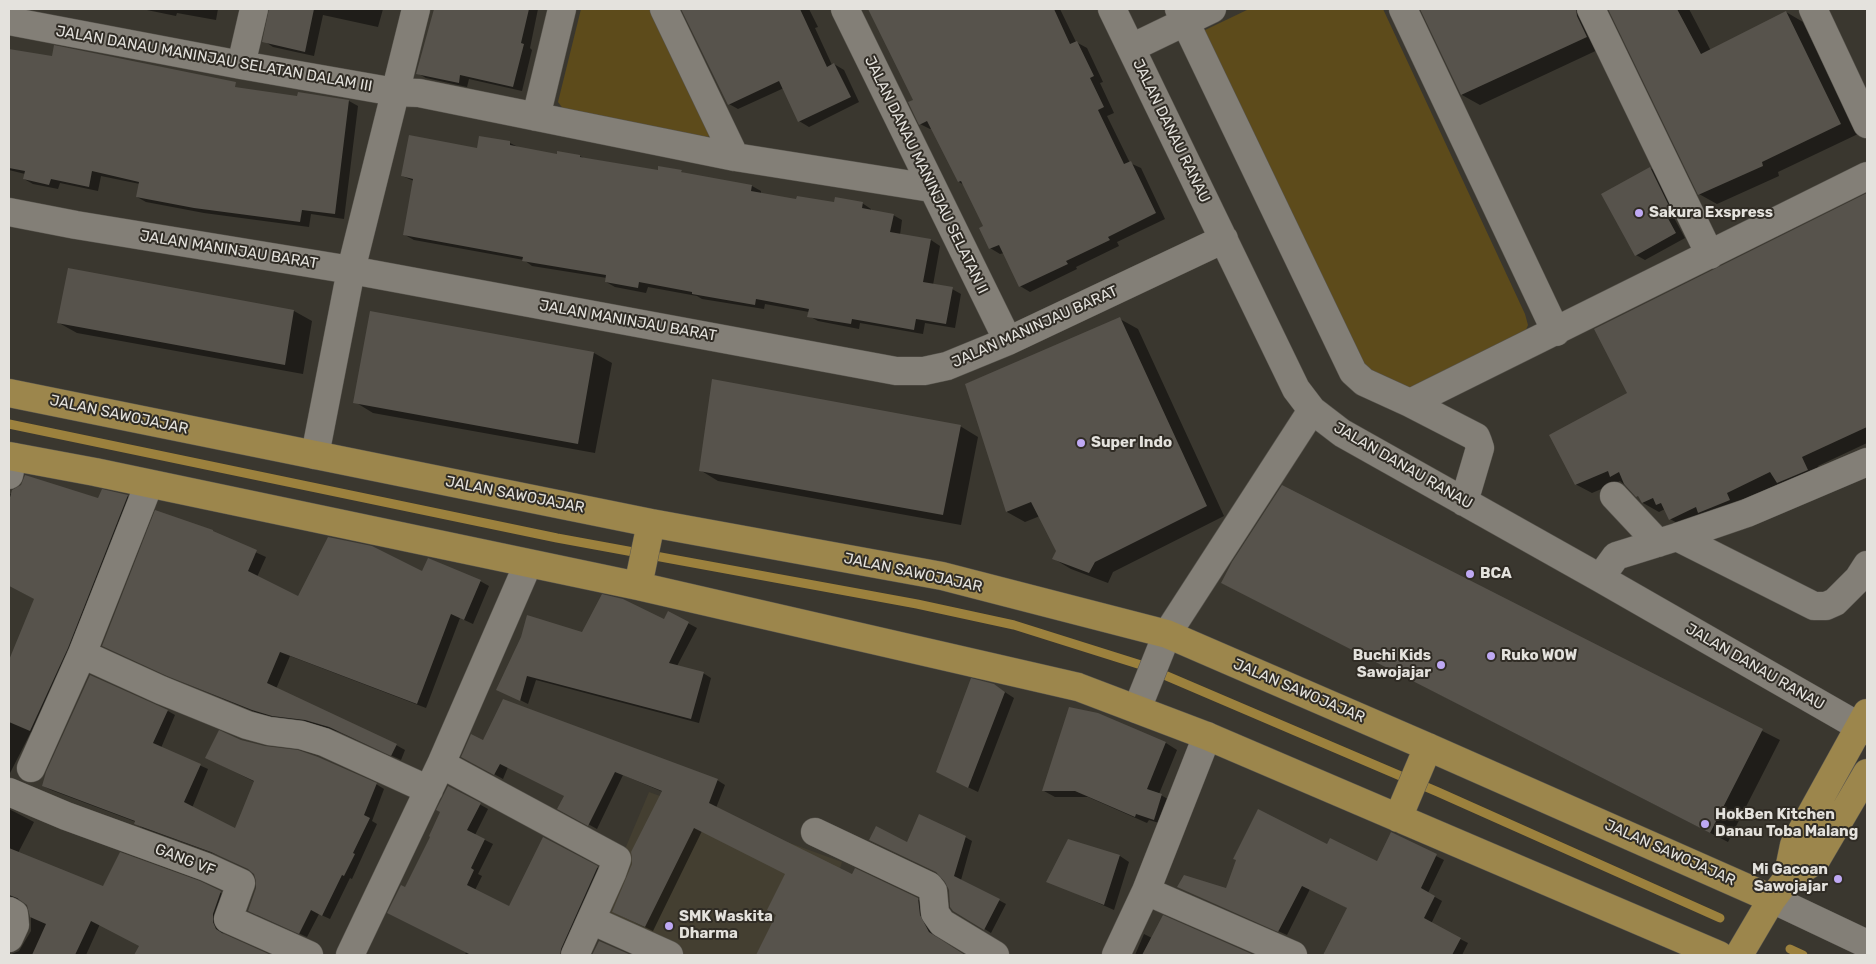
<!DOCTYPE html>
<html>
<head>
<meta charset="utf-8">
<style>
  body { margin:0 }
  #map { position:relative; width:1876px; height:964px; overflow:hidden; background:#3a372f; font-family:Rubik,sans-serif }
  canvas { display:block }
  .frame { position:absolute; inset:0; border:10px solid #e4e2dd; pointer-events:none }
</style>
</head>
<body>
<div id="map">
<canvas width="1876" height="964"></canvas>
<div class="frame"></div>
</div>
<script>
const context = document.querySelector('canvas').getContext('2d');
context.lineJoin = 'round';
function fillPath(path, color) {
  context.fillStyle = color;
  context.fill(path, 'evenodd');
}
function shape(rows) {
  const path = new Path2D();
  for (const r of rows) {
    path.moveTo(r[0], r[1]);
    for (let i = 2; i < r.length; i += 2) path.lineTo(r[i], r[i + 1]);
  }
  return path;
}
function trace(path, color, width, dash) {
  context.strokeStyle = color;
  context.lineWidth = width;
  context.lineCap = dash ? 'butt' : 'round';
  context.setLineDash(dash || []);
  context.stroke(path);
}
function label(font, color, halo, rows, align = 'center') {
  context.font = font + ' Rubik,sans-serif';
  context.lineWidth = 4;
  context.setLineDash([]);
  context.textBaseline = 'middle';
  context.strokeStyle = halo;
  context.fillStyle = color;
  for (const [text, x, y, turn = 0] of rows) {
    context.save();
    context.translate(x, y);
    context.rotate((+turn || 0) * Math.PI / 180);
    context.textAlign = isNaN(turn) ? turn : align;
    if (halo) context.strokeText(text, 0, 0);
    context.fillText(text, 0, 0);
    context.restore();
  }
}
fillPath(shape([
  [649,792,842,862,821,928,810,955,678,955,596,918]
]), '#443f31');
fillPath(shape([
  [581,9,653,9,715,130,708,137,564,110,558,102],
  [1249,9,1383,9,1525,314,1528,325,1524,335,1405,390,1364,366,1203,31]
]), '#5d4b1b');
fillPath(shape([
  [142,9,218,9,216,20,177,13,176,16],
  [270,9,383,9,378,27,323,15,314,56,273,47,264,41],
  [435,9,538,9,530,48,532,50,522,91,469,79,467,87,426,78,417,73,430,35],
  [683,9,809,9,818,27,815,28,832,65,834,64,844,70,859,102,809,127,799,121,784,88,738,109,729,104],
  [870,9,1060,9,1076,42,1087,48,1103,82,1100,83,1114,113,1107,116,1130,163,1141,168,1165,219,1117,242,1119,246,1076,267,1077,269,1030,292,1020,286,1004,253,1000,254,990,248,981,229,984,227,964,185,959,182,933,128,930,129,920,124,915,101],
  [1422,9,1597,9,1604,47,1480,105,1462,95],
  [1610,9,1689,9,1711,51,1786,12,1803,22,1858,134,1778,172,1779,176,1717,204,1699,194],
  [9,50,53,58,208,96,298,97,349,101,358,106,344,219,311,214,309,227,204,213,146,202,137,197,140,184,101,176,98,191,60,183,58,189,33,184,24,179,25,174,9,170],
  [510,143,520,148,558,155,580,156,585,159,659,171,659,167,681,172,686,174,752,186,761,191,761,194,797,201,862,203,871,209,871,211,893,215,902,220,900,235,931,240,940,246,933,285,952,289,961,294,955,328,925,323,923,334,860,323,859,329,818,321,809,316,809,312,765,304,764,309,702,299,697,296,648,287,646,293,615,287,606,282,607,278,532,266,524,260,414,240,405,235,414,181,402,176,478,149],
  [1650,168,1659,173,1678,213,1673,216,1685,238,1645,260,1636,255],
  [1867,195,1867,443,1818,466,1823,479,1686,528,1670,519,1665,509,1659,512,1643,503,1641,498,1620,481,1592,493,1575,484,1629,393,1596,329],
  [69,270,294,311,312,321,303,374,77,333,59,323],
  [371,313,594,353,612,363,595,453,373,413,355,402],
  [1120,319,1138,329,1224,516,1113,572,1108,583,1071,569,1054,559,1057,551,1040,516,1025,522,1007,512,966,384],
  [960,426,978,437,961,525,718,481,700,470],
  [1282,487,1780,740,1728,842,1222,583],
  [9,494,98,500,127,496,141,504,45,738,31,732,10,773,9,772,9,664,35,599,9,586],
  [222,537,266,557,257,577,299,598,423,573,480,581,489,586,473,624,460,618,426,708,290,656,276,689,396,745,405,750,401,760,339,732,316,725,282,720,262,715,178,680],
  [669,613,697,628,677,666,703,673,711,678,699,723,536,680,528,704,498,689,583,634,665,621],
  [994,685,1014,698,978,792,947,777],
  [168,711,175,715,161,748,208,769,192,808,236,830,255,782,215,762,241,741,376,784,384,789,372,821,377,824,352,879,350,878,330,919,319,914,307,937,257,915,258,881,255,873,251,870,221,856,143,828,136,824,136,822,51,790,43,786],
  [1098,714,1166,743,1177,750,1159,794,1173,802,1166,825,1149,820,1147,823,1088,797,1055,797,1044,791],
  [483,741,717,780,725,785,716,808,852,876,917,899,926,904,927,920,937,938,964,955,758,955,778,915,787,874,702,831,653,931,613,912,663,792,623,775,597,829,559,808,565,796,508,767,503,779,463,757],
  [449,787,488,809,475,835,493,844,478,874,482,876,475,890,509,908,544,839,605,872,568,955,465,955,466,952,405,888,432,836,442,812],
  [9,809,34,822,18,853,104,888,200,883,229,897,220,927,224,935,268,955,136,955,140,946,100,924,86,955,9,955,19,951,31,931,31,912,28,905,23,900,19,899,9,903],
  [1392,834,1444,860,1428,893,1442,901,1431,924,1468,943,1462,955,1344,955,1329,947,1348,908,1310,889,1287,935,1179,887,1227,889,1328,846,1378,862],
  [965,837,972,841,961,880,1006,904,991,933,954,910,947,881,908,843],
  [1068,840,1120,856,1129,862,1114,910,1048,881],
  [1163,917,1251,955,1135,955,1144,934,1152,938]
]), '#0007');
trace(shape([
  [9,424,557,538,917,604,1014,625,1141,665,1438,792,1720,918],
  [1790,949,1803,955]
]), '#9c813d', 9);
fillPath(shape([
  [269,9,314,9,305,52,262,42],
  [434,9,529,9,521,43,524,44,513,87,460,75,459,83,416,74],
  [681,9,800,9,827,67,834,63,851,97,798,122,779,81,728,105],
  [868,9,1054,9,1070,44,1077,41,1094,76,1090,78,1104,107,1098,110,1124,164,1131,161,1156,213,1108,237,1110,240,1066,261,1068,264,1019,287,999,245,989,249,979,228,983,226,961,181,958,182,927,121,919,125,908,102,913,100],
  [1420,9,1576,9,1577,16,1587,37,1461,95],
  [1608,9,1677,9,1701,54,1786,11,1841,124,1762,162,1763,166,1698,195],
  [54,45,236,82,235,87,297,96,298,92,349,100,335,214,302,210,300,222,194,208,136,197,139,182,92,171,89,187,51,179,49,185,23,179,25,171,9,168,9,49,52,56],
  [409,135,477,148,479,136,510,141,510,145,557,154,557,151,580,155,580,157,658,170,658,166,682,170,681,172,752,185,751,191,796,199,797,196,834,202,835,197,863,202,862,208,894,214,890,232,931,239,923,282,953,287,946,324,916,319,914,330,852,319,851,324,807,317,809,309,756,299,755,305,692,294,692,292,639,282,638,288,605,282,606,275,522,261,523,257,403,235,413,179,401,176],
  [1650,167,1670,208,1664,211,1676,233,1635,256,1601,194],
  [1867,193,1867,427,1802,457,1808,470,1777,483,1770,472,1727,493,1730,500,1698,513,1696,507,1669,520,1661,503,1656,505,1653,498,1642,503,1638,496,1636,497,1624,484,1619,472,1610,477,1608,471,1575,485,1549,435,1627,393,1594,329],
  [68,268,294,310,285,365,57,323],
  [370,311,594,352,578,444,353,403],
  [1120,317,1207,506,1095,562,1089,573,1052,559,1056,551,1031,502,1006,512,965,384],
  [712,379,961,425,943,515,699,471],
  [25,475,98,498,102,489,128,495,68,648,30,731,9,722,9,660,34,599,9,586,9,501,12,490,21,485],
  [1282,485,1763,729,1710,833,1221,583,1232,562],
  [155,510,213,530,213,531,257,550,248,571,298,596,328,537,372,546,422,571,428,558,481,580,464,620,451,614,417,704,280,652,267,683,397,744,391,756,329,727,305,720,272,716,252,710,167,676,102,646],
  [602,594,623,599,664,619,668,611,689,622,669,663,704,672,691,719,527,676,520,701,496,690,521,637,527,615,582,632],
  [90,675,168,710,153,743,201,764,184,802,235,828,254,781,205,758,219,730,241,740,265,746,298,750,318,757,377,783,364,815,370,818,353,853,355,854,344,876,342,875,322,916,311,910,299,934,248,911,256,888,256,881,254,874,248,869,211,852,134,824,135,821,42,786,46,772],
  [971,678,994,684,1005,692,968,788,936,772],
  [503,699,718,779,709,803,852,874,855,868,918,898,920,915,929,932,965,955,756,955,776,915,767,910,785,874,694,828,645,927,612,912,632,864,632,857,631,852,662,791,615,772,588,826,557,809,564,796,500,764,494,775,461,757,471,734,483,740],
  [1069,707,1098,713,1166,742,1147,789,1162,794,1154,820,1136,814,1135,817,1075,791,1042,791],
  [448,786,481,803,467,830,485,839,471,868,474,870,467,885,509,906,543,837,598,866,561,949,560,955,471,955,387,913,401,885,405,887,430,837,429,836,440,812,436,810],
  [1258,809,1327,844,1330,838,1377,861,1391,832,1437,854,1421,888,1435,896,1424,918,1461,938,1452,955,1323,955,1347,908,1302,886,1278,932,1177,887,1184,875,1226,888,1236,860,1233,859],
  [919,814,966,836,954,876,1000,899,984,930,953,911,950,907,949,890,945,882,936,872,869,840,876,826,907,842],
  [1068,839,1120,855,1104,905,1046,882],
  [9,848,103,886,120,852,200,881,221,891,213,914,213,922,216,929,222,933,271,955,134,955,139,946,91,921,75,955,32,955,46,924,30,917,27,905,17,898,9,895],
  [1163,915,1254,955,1142,955],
  [599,941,631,955,592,955]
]), '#57534c');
const minor = shape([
  [664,9,735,157],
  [845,9,1008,341],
  [1112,9,1296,389,1312,410,1342,433,1600,578,1867,731],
  [1179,9,1353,372,1364,382,1410,403,1867,176],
  [1403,9,1556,332],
  [1591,9,1710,255],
  [1813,9,1867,124],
  [9,21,241,65,395,92,419,93,735,157,931,188],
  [1131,48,1212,9],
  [241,65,254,9],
  [536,117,562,9],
  [9,212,76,225,351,270,896,371,924,371,947,366,1008,341,1224,239],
  [1410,403,1476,437,1478,442,1480,448,1464,502],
  [315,455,351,270,416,9],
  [9,475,13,457],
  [1614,496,1658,543],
  [1677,537,1814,606,1826,606,1835,602,1858,579,1867,565],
  [1600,578,1616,556,1677,537,1747,513,1867,462],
  [82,654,149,484],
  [1137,709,1167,634,1312,410],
  [441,764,617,859,612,873,575,955],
  [31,768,82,654,161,690,247,725,269,731,301,735,324,742,429,790],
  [9,792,66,816,206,867,241,883,228,919,309,955],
  [815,832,929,886,933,891,935,913,942,923,995,955],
  [1146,891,1293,955],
  [1772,899,1867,944],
  [9,911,14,914,15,925,9,938],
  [591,920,669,955],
  [350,955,441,764,528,564],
  [1116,955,1146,891,1207,736]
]);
const major = shape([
  [9,393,651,523,942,576,1167,634,1428,747,1772,899],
  [9,456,95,472,638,586,1078,687,1207,736,1719,955],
  [638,586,651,523],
  [1398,818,1428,747],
  [1787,879,1794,845,1867,713],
  [1739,955,1772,899,1787,879,1816,860,1867,773]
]);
trace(minor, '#58554e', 29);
trace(major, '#58554e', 29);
trace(minor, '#837f77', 28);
trace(major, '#9c864c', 28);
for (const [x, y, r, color] of [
  [1639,213,5,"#bfa9f4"],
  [1081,443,5,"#bfa9f4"],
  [1470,574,5,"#bfa9f4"],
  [1491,656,5,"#bfa9f4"],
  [1441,665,5,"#bfa9f4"],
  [1705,824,5,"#bfa9f4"],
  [1838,879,5,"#bfa9f4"],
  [669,926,5,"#bfa9f4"]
]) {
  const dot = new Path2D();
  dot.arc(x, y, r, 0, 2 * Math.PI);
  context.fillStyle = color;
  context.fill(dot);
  trace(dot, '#302c25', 2);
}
label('15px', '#e4e2dd', '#302c25', [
  ["JALAN DANAU MANINJAU SELATAN DALAM III",214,59,10],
  ["JALAN DANAU RANAU",1171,131,64],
  ["JALAN DANAU MANINJAU SELATAN II",926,175,64],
  ["JALAN MANINJAU BARAT",229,250,9],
  ["JALAN MANINJAU BARAT",628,321,10],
  ["JALAN MANINJAU BARAT",1035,327,-24],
  ["JALAN SAWOJAJAR",119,415,12],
  ["JALAN DANAU RANAU",1403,466,30],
  ["JALAN SAWOJAJAR",515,495,11],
  ["JALAN SAWOJAJAR",913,573,12],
  ["JALAN DANAU RANAU",1755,667,30],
  ["JALAN SAWOJAJAR",1299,691,23],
  ["JALAN SAWOJAJAR",1670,853,24],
  ["GANG VF",185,860,21]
]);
label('bold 15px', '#e4e2dd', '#302c25', [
  ["Sakura Exspress",1649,213],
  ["Super Indo",1091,443],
  ["BCA",1480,574],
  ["Buchi Kids",1431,656,"right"],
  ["Sawojajar",1431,673,"right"],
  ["Ruko WOW",1501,656],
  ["HokBen Kitchen",1715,815],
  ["Danau Toba Malang",1715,832],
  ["Mi Gacoan",1828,870,"right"],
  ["Sawojajar",1828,887,"right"],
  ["SMK Waskita",679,917],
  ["Dharma",679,934]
], 'left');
</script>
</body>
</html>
